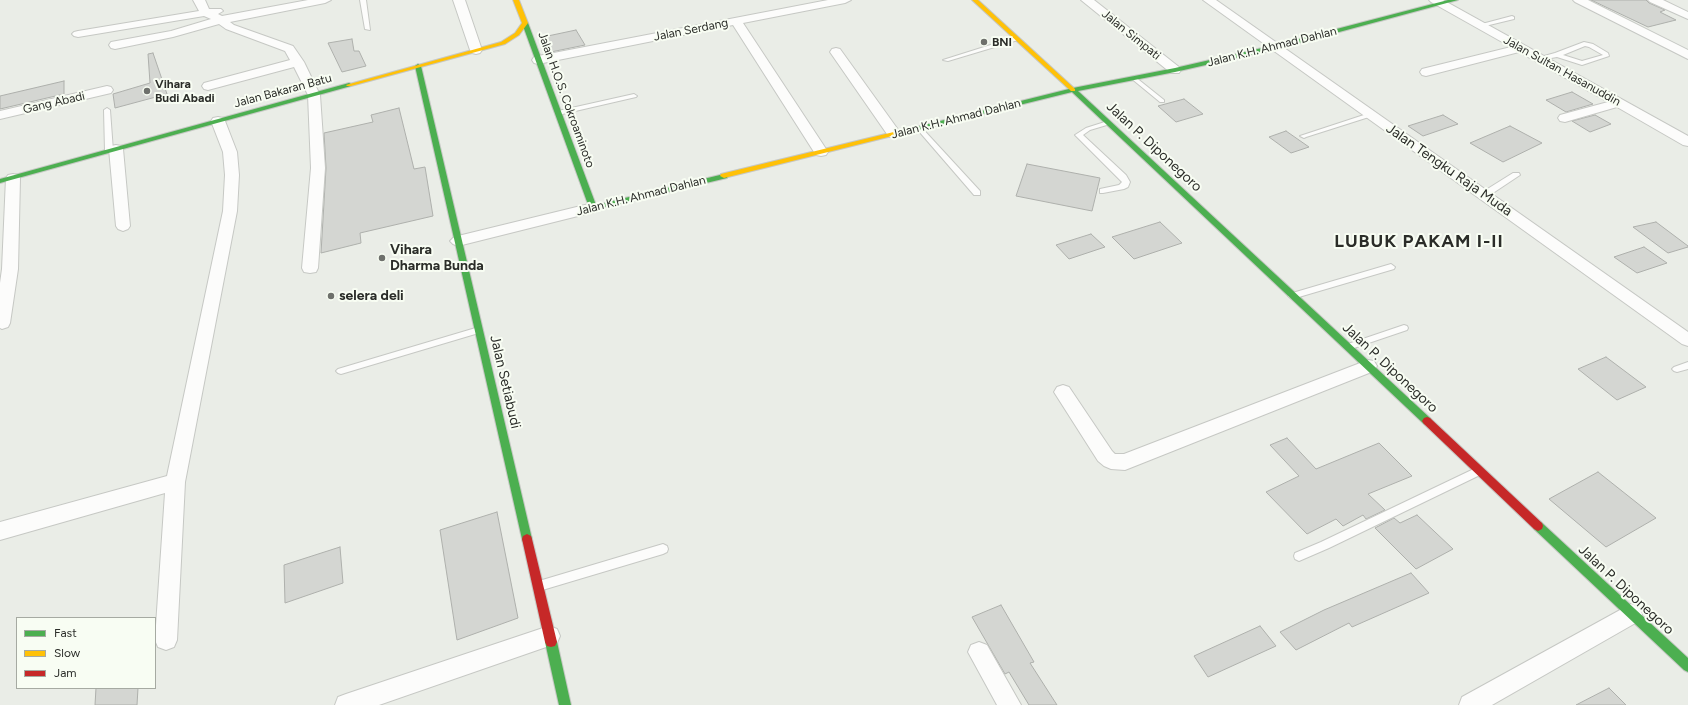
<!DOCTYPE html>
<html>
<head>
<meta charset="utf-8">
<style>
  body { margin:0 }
  #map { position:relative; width:1688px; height:705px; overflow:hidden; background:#eaede7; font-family:Figtree,sans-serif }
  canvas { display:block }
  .legend { position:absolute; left:16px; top:617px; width:140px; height:72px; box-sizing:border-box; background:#f8fdf3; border:1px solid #a6aaa2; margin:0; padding:5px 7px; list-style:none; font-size:12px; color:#2b2d29 }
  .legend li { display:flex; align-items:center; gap:8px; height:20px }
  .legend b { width:20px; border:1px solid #a6aaa2 }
</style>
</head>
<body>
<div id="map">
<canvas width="1688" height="705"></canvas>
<ul class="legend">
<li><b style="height:5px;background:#4caf50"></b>Fast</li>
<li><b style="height:5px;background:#ffc107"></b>Slow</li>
<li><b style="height:5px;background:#c62828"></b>Jam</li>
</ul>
</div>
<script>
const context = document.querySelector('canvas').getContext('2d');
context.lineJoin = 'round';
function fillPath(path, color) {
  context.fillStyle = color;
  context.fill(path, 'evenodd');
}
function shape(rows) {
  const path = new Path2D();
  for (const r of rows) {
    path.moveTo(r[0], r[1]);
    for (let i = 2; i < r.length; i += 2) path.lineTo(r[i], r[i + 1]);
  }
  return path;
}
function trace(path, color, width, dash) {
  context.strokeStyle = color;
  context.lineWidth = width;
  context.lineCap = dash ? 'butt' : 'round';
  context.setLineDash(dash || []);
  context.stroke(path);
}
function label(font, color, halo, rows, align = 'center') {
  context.font = font + ' Figtree,sans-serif';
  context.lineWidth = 4;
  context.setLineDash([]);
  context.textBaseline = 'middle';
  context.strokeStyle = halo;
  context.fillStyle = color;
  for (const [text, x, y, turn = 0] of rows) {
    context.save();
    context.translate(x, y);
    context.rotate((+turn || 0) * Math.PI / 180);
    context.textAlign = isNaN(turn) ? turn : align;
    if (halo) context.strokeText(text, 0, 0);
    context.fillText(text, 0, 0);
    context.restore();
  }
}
const building = shape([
  [1591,0,1646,0,1649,3,1665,10,1660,12,1676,20,1648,27,1591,0],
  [576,30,585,45,551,52,543,37,576,30],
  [352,39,354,51,359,51,366,66,342,72,328,43,352,39],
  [153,53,167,94,115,108,113,94,150,83,148,54,153,53],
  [64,81,64,94,0,109,0,96,64,81],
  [1572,92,1593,104,1566,112,1546,100,1572,92],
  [1184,99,1203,114,1176,122,1158,106,1184,99],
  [399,108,414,169,425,167,433,216,360,233,361,243,321,253,326,168,324,133,373,122,371,115,399,108],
  [1443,115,1458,124,1423,136,1408,126,1443,115],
  [1595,115,1611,124,1590,132,1572,121,1595,115],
  [1510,126,1542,143,1503,162,1470,143,1510,126],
  [1286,131,1309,147,1291,153,1269,137,1286,131],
  [1027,164,1100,178,1092,211,1016,196,1027,164],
  [1160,222,1182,243,1134,259,1112,237,1160,222],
  [1656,222,1688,246,1688,247,1668,253,1633,227,1656,222],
  [1091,234,1105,247,1069,259,1056,245,1091,234],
  [1644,247,1667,263,1637,273,1614,257,1644,247],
  [1606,357,1646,387,1617,400,1578,369,1606,357],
  [1287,438,1316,469,1379,443,1412,476,1368,494,1385,510,1366,519,1363,515,1343,526,1336,519,1307,534,1266,492,1299,476,1270,445,1287,438],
  [1598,472,1656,518,1606,547,1549,499,1598,472],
  [497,512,518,618,457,640,440,530,497,512],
  [1417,515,1453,549,1416,569,1375,528,1394,518,1400,523,1417,515],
  [340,547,343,583,285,603,284,565,340,547],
  [1411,573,1429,593,1352,627,1349,623,1296,650,1280,632,1324,610,1411,573],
  [1001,605,1034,662,1030,663,1057,705,1029,705,1009,672,1005,674,972,617,1001,605],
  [1260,626,1276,646,1208,677,1194,656,1260,626],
  [96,688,138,688,137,705,95,705,96,688],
  [1609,688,1626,705,1576,705,1609,688]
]);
fillPath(building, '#d4d6d2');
trace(building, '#aeb0ac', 1);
const lane = shape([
  [360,0,366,0,370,30,365,29,360,0],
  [1512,16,1514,17,1514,19,1481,27,1478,25,1512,16],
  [1016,37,1019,39,1018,40,948,61,943,60,1016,37],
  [1584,42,1593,44,1608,53,1609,56,1582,65,1557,57,1540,60,1537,58,1555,53,1584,42],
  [1585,46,1589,47,1603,55,1582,61,1563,55,1585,46],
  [1134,76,1164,100,1164,102,1160,102,1132,79,1131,78,1134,76],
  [634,94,637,96,636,97,558,115,555,113,558,111,634,94],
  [107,108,110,110,113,151,109,153,105,151,104,110,107,108],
  [1370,113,1373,115,1372,116,1306,137,1304,138,1300,136,1370,113],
  [1108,121,1111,123,1110,124,1090,130,1083,135,1126,175,1130,182,1128,187,1124,189,1103,193,1100,193,1100,189,1119,185,1122,182,1075,135,1086,128,1108,121],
  [919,126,921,127,980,191,980,195,974,195,917,129,916,128,919,126],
  [1513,173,1519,173,1520,175,1487,197,1481,197,1481,193,1513,173],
  [1391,264,1395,267,1394,269,1292,299,1288,296,1289,294,1391,264],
  [1404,325,1407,326,1408,328,1407,330,1348,350,1344,347,1345,345,1404,325],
  [479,327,483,330,482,332,341,374,338,373,336,371,338,369,479,327],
  [1688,362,1688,369,1677,372,1674,371,1672,369,1674,367,1688,362],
  [1478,467,1482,468,1483,471,1482,474,1329,548,1299,561,1295,559,1294,556,1295,553,1321,542,1478,467],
  [663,544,667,546,668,549,667,552,663,554,539,591,535,590,533,586,535,582,539,581,663,544]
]);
const street = shape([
  [193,0,205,0,209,9,221,9,223,11,218,14,222,16,308,0,331,0,325,3,230,22,234,25,293,46,304,62,320,95,325,168,318,268,316,272,310,273,304,272,302,268,311,168,308,95,294,67,208,90,204,89,202,86,204,83,290,60,285,51,226,29,219,24,173,37,115,49,111,48,109,45,111,42,171,31,211,19,204,16,78,37,74,36,72,34,74,32,78,31,199,11,193,0],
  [453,0,465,0,482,50,480,53,476,54,472,53,470,50,453,0],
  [828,0,851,0,845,3,743,23,828,152,826,155,821,156,816,155,814,152,733,25,538,64,534,63,532,60,534,57,538,56,828,0],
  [1081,0,1094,0,1179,67,1181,70,1179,73,1171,73,1081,0],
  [1203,0,1216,0,1688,332,1688,346,1682,344,1203,0],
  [1429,0,1443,0,1688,136,1688,146,1683,145,1617,107,1565,122,1560,121,1558,118,1560,115,1608,102,1519,52,1426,76,1422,75,1420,72,1422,69,1511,47,1431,2,1429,0],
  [1573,0,1588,0,1688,50,1688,59,1575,2,1573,0],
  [1648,0,1663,0,1688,12,1688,19,1650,2,1648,0],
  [836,48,840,49,899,131,901,134,899,137,889,137,830,52,832,49,836,48],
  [107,86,111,87,113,90,111,93,0,119,0,111,107,86],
  [218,117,223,118,225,121,237,152,239,175,237,211,185,482,177,640,174,647,166,650,158,647,155,640,165,493,0,540,0,522,167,476,223,211,225,175,223,152,211,121,213,118,218,117],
  [116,145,121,146,123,149,130,226,128,229,123,231,118,229,116,226,109,149,111,146,116,145],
  [13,174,18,175,20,178,18,269,10,323,8,327,2,329,0,328,0,283,2,269,6,178,8,175,13,174],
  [593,203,598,205,600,208,598,211,458,246,453,244,450,241,453,238,458,236,593,203],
  [1368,360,1374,361,1377,366,1374,371,1125,470,1111,469,1104,466,1098,461,1054,392,1057,387,1063,385,1069,387,1112,451,1115,454,1124,454,1368,360],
  [1631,604,1639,607,1642,614,1639,621,1492,705,1459,705,1462,697,1631,604],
  [549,626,557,629,560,636,557,643,549,646,379,705,335,705,338,697,346,694,549,626],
  [979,642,987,645,1021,705,997,705,968,652,971,645,979,642]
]);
const fast = shape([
  [1448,0,1458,0,1276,49,1175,72,1078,91,1430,418,1432,421,1430,424,1427,425,1424,424,1072,92,902,134,898,132,900,131,1073,88,1175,68,1275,45,1448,0],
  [523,22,528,23,596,205,724,174,728,176,727,178,593,210,590,210,522,23,523,22],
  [418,64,421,66,532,539,531,542,527,544,523,542,522,539,415,66,418,64],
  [349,83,351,84,351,86,0,183,0,179,349,83],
  [1538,521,1542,523,1688,658,1688,672,1684,670,1534,529,1533,526,1534,523,1538,521],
  [551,637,555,638,557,642,571,705,559,705,545,642,547,638,551,637]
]);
const slow = shape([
  [513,0,519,0,528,23,519,35,505,44,351,86,347,86,346,85,501,42,515,33,522,23,513,0],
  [972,0,978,0,1075,89,1075,91,1071,91,972,0],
  [902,130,906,132,904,133,724,178,720,176,721,174,902,130]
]);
const jam = shape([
  [1427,417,1430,418,1542,523,1543,526,1542,529,1538,531,1534,529,1424,424,1422,421,1424,418,1427,417],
  [527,534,531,536,532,539,557,642,555,646,551,647,547,646,545,642,522,539,523,536,527,534]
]);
trace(lane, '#c6c8c4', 2);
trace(street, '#c6c8c4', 2);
trace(fast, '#c6c8c4', 2);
trace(slow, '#c6c8c4', 2);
trace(jam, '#c6c8c4', 2);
fillPath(lane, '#fcfcfb');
fillPath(street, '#fcfcfb');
fillPath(fast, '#4caf50');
fillPath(slow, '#ffc107');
fillPath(jam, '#c62828');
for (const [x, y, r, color] of [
  [984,42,4,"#6e706c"],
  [147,91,4,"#6e706c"],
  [382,258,4,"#6e706c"],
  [331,296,4,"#6e706c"]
]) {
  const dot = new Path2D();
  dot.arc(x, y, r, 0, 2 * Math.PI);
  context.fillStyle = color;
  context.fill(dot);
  trace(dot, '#f8fdf3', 1.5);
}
label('12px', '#2b2d29', '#f8fdf3', [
  ["Jalan Serdang",691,30,-11],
  ["Jalan Simpati",1131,35,39],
  ["Jalan K.H. Ahmad Dahlan",1272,47,-14],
  ["Jalan Sultan Hasanuddin",1562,71,29],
  ["Jalan Bakaran Batu",283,91,-15],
  ["Jalan H.O.S. Cokroaminoto",566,100,70],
  ["Gang Abadi",54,103,-13],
  ["Jalan K.H. Ahmad Dahlan",956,119,-14],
  ["Jalan K.H. Ahmad Dahlan",641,196,-14]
]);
label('bold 12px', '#2b2d29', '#f8fdf3', [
  ["BNI",992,42],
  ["Vihara",155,84],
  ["Budi Abadi",155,98]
], 'left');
label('14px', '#2b2d29', '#f8fdf3', [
  ["Jalan P. Diponegoro",1154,147,43],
  ["Jalan Tengku Raja Muda",1449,170,35],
  ["Jalan P. Diponegoro",1390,368,43],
  ["Jalan Setiabudi",505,382,77],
  ["Jalan P. Diponegoro",1626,590,43]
]);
label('bold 14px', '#2b2d29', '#f8fdf3', [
  ["Vihara",390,250],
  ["Dharma Bunda",390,266],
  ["selera deli",339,296]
], 'left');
context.letterSpacing = '1px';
label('bold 18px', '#2b2d29', '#f8fdf3', [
  ["LUBUK PAKAM I-II",1419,242]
]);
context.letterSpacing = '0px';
</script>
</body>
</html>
